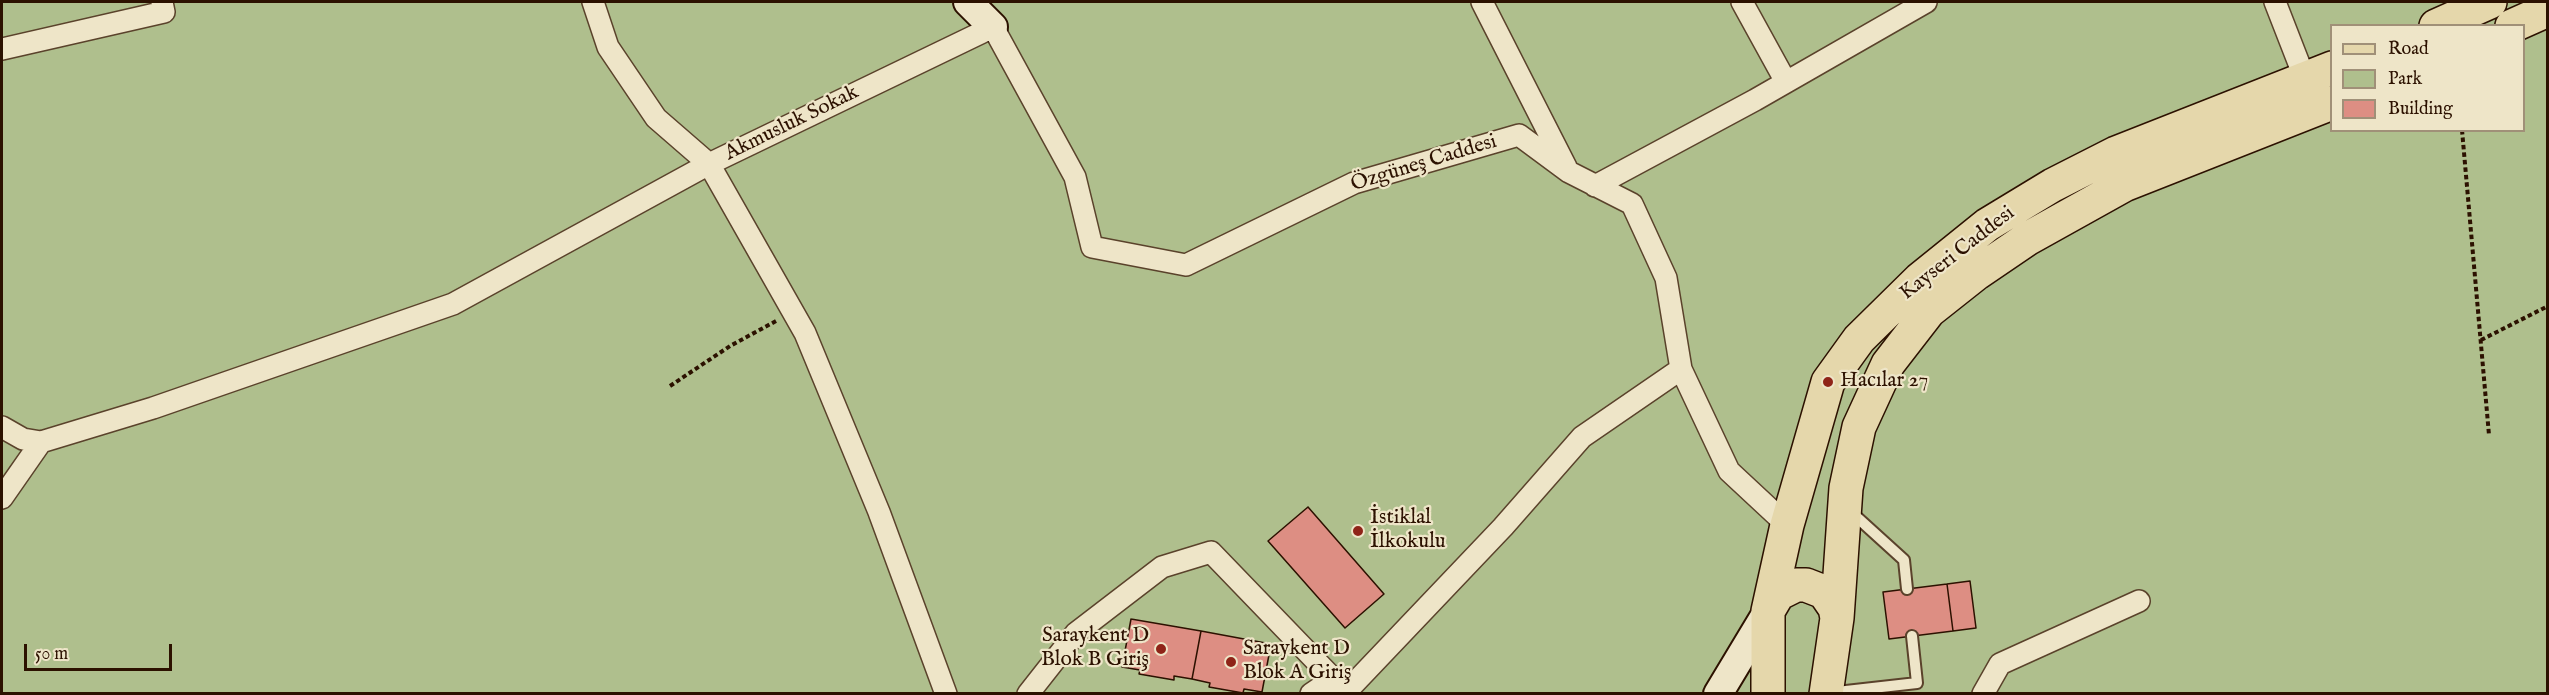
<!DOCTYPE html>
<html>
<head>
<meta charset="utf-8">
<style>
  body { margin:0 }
  #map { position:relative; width:2549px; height:695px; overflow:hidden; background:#e5d7ab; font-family:"IM FELL English",serif }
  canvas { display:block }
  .frame { position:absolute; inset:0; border:3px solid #2c1100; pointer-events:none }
  .legend { position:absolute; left:2330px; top:24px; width:195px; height:108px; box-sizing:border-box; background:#eee5c8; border:2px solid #a09078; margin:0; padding:8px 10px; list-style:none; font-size:18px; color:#2c1100 }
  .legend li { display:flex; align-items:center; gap:12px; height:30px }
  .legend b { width:30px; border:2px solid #a09078 }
  .scale { position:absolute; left:24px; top:644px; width:148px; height:27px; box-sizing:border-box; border:3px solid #2c1100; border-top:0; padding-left:8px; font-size:18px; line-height:21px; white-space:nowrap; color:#2c1100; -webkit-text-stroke:4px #eee5c8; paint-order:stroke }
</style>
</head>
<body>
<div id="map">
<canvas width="2549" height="695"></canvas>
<div class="frame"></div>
<ul class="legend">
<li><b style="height:8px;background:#e5d7ab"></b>Road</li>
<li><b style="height:16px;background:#afbf8d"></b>Park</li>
<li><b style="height:16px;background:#dd8e83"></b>Building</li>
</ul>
<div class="scale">50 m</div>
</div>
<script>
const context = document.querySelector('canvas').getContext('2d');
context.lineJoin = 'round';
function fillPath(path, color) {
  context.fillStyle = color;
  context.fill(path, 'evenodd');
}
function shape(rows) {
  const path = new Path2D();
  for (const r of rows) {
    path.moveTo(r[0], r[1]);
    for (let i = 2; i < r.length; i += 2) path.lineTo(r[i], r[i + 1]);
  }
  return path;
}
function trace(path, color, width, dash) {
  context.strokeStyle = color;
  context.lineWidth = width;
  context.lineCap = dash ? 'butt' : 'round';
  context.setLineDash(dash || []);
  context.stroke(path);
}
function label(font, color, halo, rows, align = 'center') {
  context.font = font + ' "IM FELL English",serif';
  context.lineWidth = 4.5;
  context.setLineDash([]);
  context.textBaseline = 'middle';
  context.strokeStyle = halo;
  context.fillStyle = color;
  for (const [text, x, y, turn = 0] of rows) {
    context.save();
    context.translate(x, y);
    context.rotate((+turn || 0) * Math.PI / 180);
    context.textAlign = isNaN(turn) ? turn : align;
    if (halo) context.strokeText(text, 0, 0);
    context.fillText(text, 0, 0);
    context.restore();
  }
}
fillPath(shape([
  [2,2,2547,2,2547,693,2,693],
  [2332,26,2524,26,2524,130,2332,130]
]), '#afbf8d');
const building = shape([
  [1308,507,1384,594,1345,628,1268,541,1308,507],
  [1970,581,1976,628,1953,631,1947,584,1970,581],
  [1947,584,1953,631,1889,639,1883,592,1947,584],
  [1131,619,1201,631,1192,679,1174,676,1174,680,1139,674,1140,670,1122,667,1131,619],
  [1201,631,1271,644,1262,692,1244,689,1243,693,1209,687,1210,683,1192,679,1201,631]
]);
fillPath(building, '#dd8e83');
trace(building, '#2c1100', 1.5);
const lane = shape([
  [1850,511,1904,560,1907,589],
  [1828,693,1917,683,1912,636]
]);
const street = shape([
  [593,2,608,47,656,118,709,164,993,27,1075,177,1092,247,1186,265,1354,183,1519,135,1569,172,1632,204,1666,278,1681,369,1729,471,1787,525],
  [1482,2,1566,167],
  [1742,2,1786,82],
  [2275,2,2305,79],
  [2,49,164,12,162,2],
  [1595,186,1755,100,1926,2],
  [2,427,23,439,41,442,153,408,453,304,709,164,805,333,879,512,946,694],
  [2,498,41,442],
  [1028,694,1076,633,1162,567,1211,552,1346,692],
  [1311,694,1333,679],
  [1347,694,1346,692,1503,527,1582,437,1681,369],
  [1983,694,2000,664,2139,601]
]);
const secondary = shape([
  [968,2,993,27],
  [1718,694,1768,611]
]);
const primary = shape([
  [2436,26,2490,2],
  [2512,26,2548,10],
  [1768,611,1787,525,1828,382,1859,339,1920,279,1987,225,2053,185,2116,153,2332,68],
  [1837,618,1846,488,1859,427,1888,364,1929,311,1977,273,2027,239,2124,185,2332,103],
  [1768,694,1768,611,1778,594,1796,585,1806,585,1824,592,1835,608,1837,618,1826,694]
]);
trace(lane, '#5a422b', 14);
trace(street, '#5a422b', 24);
trace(secondary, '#2c1100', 32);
trace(primary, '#2c1100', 36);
trace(shape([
  [2462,130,2489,435],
  [2481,340,2548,306],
  [670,386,730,346,776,321]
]), '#2c1100', 4, [4.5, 3]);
trace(lane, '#eee5c8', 10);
trace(street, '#eee5c8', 21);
trace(secondary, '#eee5c8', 28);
trace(primary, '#e5d7ab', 33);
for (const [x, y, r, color] of [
  [1828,382,6,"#8f2418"],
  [1358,531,6,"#8f2418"],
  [1161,649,6,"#8f2418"],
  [1231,662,6,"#8f2418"]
]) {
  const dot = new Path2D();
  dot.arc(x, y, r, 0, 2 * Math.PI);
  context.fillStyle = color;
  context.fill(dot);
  trace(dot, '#eee5c8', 2);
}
label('21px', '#2c1100', '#eee5c8', [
  ["Akmusluk Sokak",792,124,-26],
  ["Özgüneş Caddesi",1424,164,-17],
  ["Kayseri Caddesi",1958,254,-38]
]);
label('21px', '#2c1100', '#eee5c8', [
  ["Hacılar 27",1840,382],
  ["İstiklal",1370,519],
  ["İlkokulu",1370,543],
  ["Saraykent D",1149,637,"right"],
  ["Blok B Giriş",1149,661,"right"],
  ["Saraykent D",1243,650],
  ["Blok A Giriş",1243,674]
], 'left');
</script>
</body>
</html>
